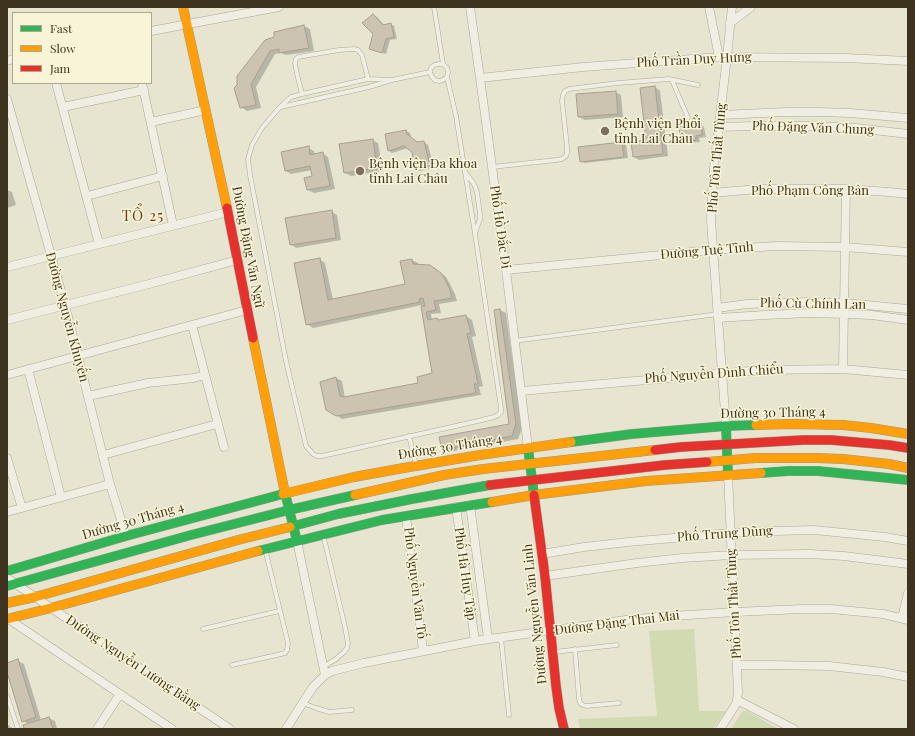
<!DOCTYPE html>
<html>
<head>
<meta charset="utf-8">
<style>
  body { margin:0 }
  #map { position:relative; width:915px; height:736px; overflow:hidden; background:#e7e4d0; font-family:"Playfair Display",serif }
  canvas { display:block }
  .frame { position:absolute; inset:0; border:8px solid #3e331f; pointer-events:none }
  .legend { position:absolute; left:12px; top:12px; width:140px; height:72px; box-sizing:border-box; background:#f8f4d7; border:1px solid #aea78d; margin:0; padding:5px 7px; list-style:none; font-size:12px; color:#3e331f }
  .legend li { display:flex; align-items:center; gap:8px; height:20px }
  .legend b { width:20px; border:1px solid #aea78d }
</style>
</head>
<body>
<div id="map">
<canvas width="915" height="736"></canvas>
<div class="frame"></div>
<ul class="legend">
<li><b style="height:5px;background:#30b455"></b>Fast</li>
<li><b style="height:5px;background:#ff9f0a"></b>Slow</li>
<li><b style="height:5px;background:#e5322d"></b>Jam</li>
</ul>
</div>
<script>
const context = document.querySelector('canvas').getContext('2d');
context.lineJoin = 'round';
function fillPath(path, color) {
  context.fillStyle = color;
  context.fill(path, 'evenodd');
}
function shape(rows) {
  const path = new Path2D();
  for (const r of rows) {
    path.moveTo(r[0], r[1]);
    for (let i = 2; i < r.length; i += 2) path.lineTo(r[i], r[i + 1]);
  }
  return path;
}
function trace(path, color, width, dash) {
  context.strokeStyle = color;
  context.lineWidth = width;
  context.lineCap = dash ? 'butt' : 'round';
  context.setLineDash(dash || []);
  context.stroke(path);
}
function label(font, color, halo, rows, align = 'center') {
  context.font = font + ' "Playfair Display",serif';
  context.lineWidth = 3;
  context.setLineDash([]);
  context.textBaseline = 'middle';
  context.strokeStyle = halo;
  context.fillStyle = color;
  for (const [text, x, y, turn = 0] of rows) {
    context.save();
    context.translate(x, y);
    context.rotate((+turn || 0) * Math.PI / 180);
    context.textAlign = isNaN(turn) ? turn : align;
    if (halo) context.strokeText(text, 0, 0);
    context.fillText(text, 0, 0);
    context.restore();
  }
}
fillPath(shape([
  [694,629,699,711,726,711,713,729,580,729,578,719,657,716,649,631],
  [743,711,747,711,778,729,731,729]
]), '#d2dab2');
fillPath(shape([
  [373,15,377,17,384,25,390,24,394,26,397,39,390,40,386,54,374,51,370,48,374,34],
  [304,26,310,29,314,51,286,55,281,53,275,54,256,87,261,108,247,111,241,107,265,41],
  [655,87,660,91,668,156,639,160,634,157,647,141],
  [615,92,621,95,623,117,585,120,579,117],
  [700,125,704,127,706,137,699,138,700,142,686,143,681,141],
  [406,131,410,133,411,137,418,143,424,142,428,145,434,168,420,171,416,168,413,151,408,148,392,153,388,150],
  [372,140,378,143,383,171,351,176,345,173],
  [622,143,626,145,628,158,585,163,581,161],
  [308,148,314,151,315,155,322,153,328,157,335,189,314,193,308,190,313,177,312,170,291,174,286,171],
  [7,190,12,192,16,205,7,208],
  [331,211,337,215,341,240,296,248,291,244],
  [319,259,325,263,333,300,406,285,401,262,412,260,418,263,418,265,430,266,436,269,446,277,450,284,455,294,457,301,439,304,441,313,431,314,432,320,437,319,440,321,466,316,472,320,476,336,472,337,483,386,479,387,481,395,342,419,336,415,336,378,342,381,345,398,419,384,433,374,422,305,313,328,307,324],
  [500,310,506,313,522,428,518,439,449,452,443,449,510,425],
  [18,661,24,664,41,720,49,718,55,721,57,729,25,729,29,724,23,721,7,669,7,664],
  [8,725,12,728,12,729,7,729,7,726]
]), '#0003');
const building = shape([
  [373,14,383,25,391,23,394,37,386,39,382,53,369,49,373,34,362,23,373,14],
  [304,25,309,48,279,53,279,49,270,51,251,84,256,105,240,108,234,88,237,85,237,76,265,40,274,37,274,32,304,25],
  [655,86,663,154,633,157,631,142,646,140,640,88,655,86],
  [616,91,618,114,578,117,576,94,616,91],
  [701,124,702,135,696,136,696,140,681,142,679,127,701,124],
  [406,130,407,134,417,142,424,141,430,166,415,169,412,152,404,146,388,151,385,134,406,130],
  [373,139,377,168,344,173,339,144,373,139],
  [622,142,624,157,580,162,578,147,622,142],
  [309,146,310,155,323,152,330,186,307,190,304,178,312,176,310,166,285,171,281,152,309,146],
  [332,210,336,238,290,245,285,218,332,210],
  [320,258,328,300,405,284,400,261,412,259,413,264,430,265,441,273,445,279,450,290,452,298,434,301,436,310,426,312,428,320,437,318,438,320,466,315,471,333,467,334,478,384,474,384,476,393,336,416,326,410,320,382,336,377,340,396,344,397,418,383,417,377,432,373,421,306,425,306,423,298,419,299,420,302,306,325,294,263,320,258],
  [500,309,516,424,512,436,442,450,439,437,509,424,494,310,500,309],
  [18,659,36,717,22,722,7,672,7,663,18,659],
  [49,717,53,729,24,729,23,725,49,717]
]);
fillPath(building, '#ccc4b1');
trace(building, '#a8a08f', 1);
const lane = shape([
  [434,7,443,64,447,68,448,72,447,77,443,80,439,81,435,80,432,77,430,72,431,68,434,65,439,64,443,64],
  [392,80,368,79,302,94,291,97,279,108,262,128,252,145,248,159,250,175,286,361,306,446,313,454,317,456,322,456,478,421,494,417,498,415,501,412,501,408,475,234,456,116,447,77],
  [672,80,688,118],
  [302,94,297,74,295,63,296,59,298,57,304,56,339,50,354,49,358,50,362,55,368,79],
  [281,107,369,87,392,80,430,72],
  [492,167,556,160,562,159,566,156,567,153,567,147,562,101,563,95,565,91,569,89,618,83,669,79,698,85],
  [465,172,474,184,477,192,480,214,480,219,475,233],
  [514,341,718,314],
  [409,436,416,465],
  [323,534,345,627,348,643,347,648,344,652,336,659,323,667],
  [203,629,279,611],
  [501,638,509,715],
  [575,649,579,699,580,702,581,704,586,706,619,703],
  [554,652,617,645],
  [232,665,277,655,285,653,287,650,288,643,265,549],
  [7,696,18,729],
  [303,703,316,708,329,712,352,710]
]);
const street = shape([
  [470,7,480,78,506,270,528,448],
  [709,7,719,57],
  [730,23,751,7],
  [151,31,279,7],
  [7,61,13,59],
  [480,78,583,67,719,57,846,58,908,61],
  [56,83,99,244],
  [142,83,173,225],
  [7,99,65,305,110,484,126,536],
  [63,107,144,90],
  [720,115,786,112,818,112,850,113,908,118],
  [151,122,206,110],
  [719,127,753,126,815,126,856,128,908,134],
  [712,193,758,189,846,189,889,192,908,194],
  [87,196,163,176],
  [7,267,228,212],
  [506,270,713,250,776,246,845,247,908,252],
  [717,308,747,304,810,302,845,303,908,309],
  [718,318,765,315,810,313,844,314,872,315,908,320],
  [7,320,149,284,237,260],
  [192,325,224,447],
  [28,369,61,497],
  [843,369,846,189],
  [7,375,247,310],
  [521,391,761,370,843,369,908,375],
  [88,396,148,383,194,378,205,375],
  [726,426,718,318,711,220,712,193,714,167,727,57,732,7],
  [103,455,217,424],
  [7,458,22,508],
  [470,505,488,639],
  [456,507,475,641],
  [7,512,110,484],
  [406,516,423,651],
  [297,541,325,675],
  [542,554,584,547,628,542,731,533,775,531,814,530,885,537,908,541],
  [545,576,637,563,682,558,732,555,810,554,844,556,908,564],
  [7,578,230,729],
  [7,618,172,729],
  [902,618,908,593],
  [737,665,768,665,829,666,883,672,908,677],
  [737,700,794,729],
  [97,729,120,694],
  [286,729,313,687,325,675,332,671,364,663,475,641,626,620,657,617,735,612,802,609,831,609,883,614,908,620],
  [720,729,736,704,737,700,738,692,728,475]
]);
const fast = shape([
  [726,426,728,475],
  [571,442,632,434,726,426,756,425],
  [528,448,534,495],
  [761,473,788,471,818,471,908,480],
  [285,493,297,541],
  [290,527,338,514,412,499,490,485],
  [258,551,382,520,492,502],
  [7,571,126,536,283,494],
  [7,586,191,535,289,510,355,495]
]);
const slow = shape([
  [183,7,227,208],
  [253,338,285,493],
  [756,425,790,424,843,425,871,428,908,434],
  [707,462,756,458,816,458,843,459,889,464,908,468],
  [283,494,354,477,398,469,480,455,571,442],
  [355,495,444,475,483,469,655,450],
  [492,502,534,495,646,481,761,473],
  [7,603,35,597,238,540,290,527],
  [7,619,51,608,258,551]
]);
const jam = shape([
  [227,208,253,338],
  [655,450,681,447,803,440,831,440,889,445,908,448],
  [490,485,665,465,707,462],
  [534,495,545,576,556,686,559,708,564,729]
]);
trace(lane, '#ada998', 5);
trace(street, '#ada998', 9);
trace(fast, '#9d9888', 10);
trace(slow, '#9d9888', 10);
trace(jam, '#9d9888', 10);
trace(lane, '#f0ede2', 4);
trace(street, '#f0ede2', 8);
trace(fast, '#30b455', 9);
trace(slow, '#ff9f0a', 9);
trace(jam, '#e5322d', 9);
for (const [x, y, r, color] of [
  [605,131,5,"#79715d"],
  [360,171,5,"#79715d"]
]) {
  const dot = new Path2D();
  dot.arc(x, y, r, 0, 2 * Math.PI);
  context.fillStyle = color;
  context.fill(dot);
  trace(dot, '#f8f4d7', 1.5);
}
label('13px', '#3e331f', '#f8f4d7', [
  ["Phố Trần Duy Hưng",694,60,-3],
  ["Phố Đặng Văn Chung",813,128,2],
  ["Phố Tôn Thất Tùng",717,158,-85],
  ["Phố Phạm Công Bân",810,191],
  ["Phố Hồ Đắc Di",500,227,82],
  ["Đường Đặng Văn Ngữ",248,247,79],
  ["Đường Tuệ Tĩnh",707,251,-5],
  ["Phố Cù Chính Lan",813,304,1],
  ["Đường Nguyễn Khuyến",67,317,75],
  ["Phố Nguyễn Đình Chiểu",714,374,-4],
  ["Đường 30 Tháng 4",773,413,-1],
  ["Đường 30 Tháng 4",450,447,-9],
  ["Đường 30 Tháng 4",133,521,-16],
  ["Phố Trung Dũng",725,534,-4],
  ["Phố Hà Huy Tập",465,574,82],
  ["Phố Nguyễn Văn Tố",415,583,83],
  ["Phố Tôn Thất Tùng",734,604,-93],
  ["Đường Nguyễn Văn Linh",535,614,-96],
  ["Đường Đặng Thai Mai",617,623,-7],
  ["Đường Nguyễn Lương Bằng",133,663,34]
]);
label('13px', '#3e331f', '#f8f4d7', [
  ["Bệnh viện Phổi",614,124],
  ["tỉnh Lai Châu",614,139],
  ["Bệnh viện Đa khoa",369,164],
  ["tỉnh Lai Châu",369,179]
], 'left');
context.letterSpacing = '1px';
label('15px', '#6e3b1b', '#f8f4d7', [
  ["TỔ 25",143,216]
]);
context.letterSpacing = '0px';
</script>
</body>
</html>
